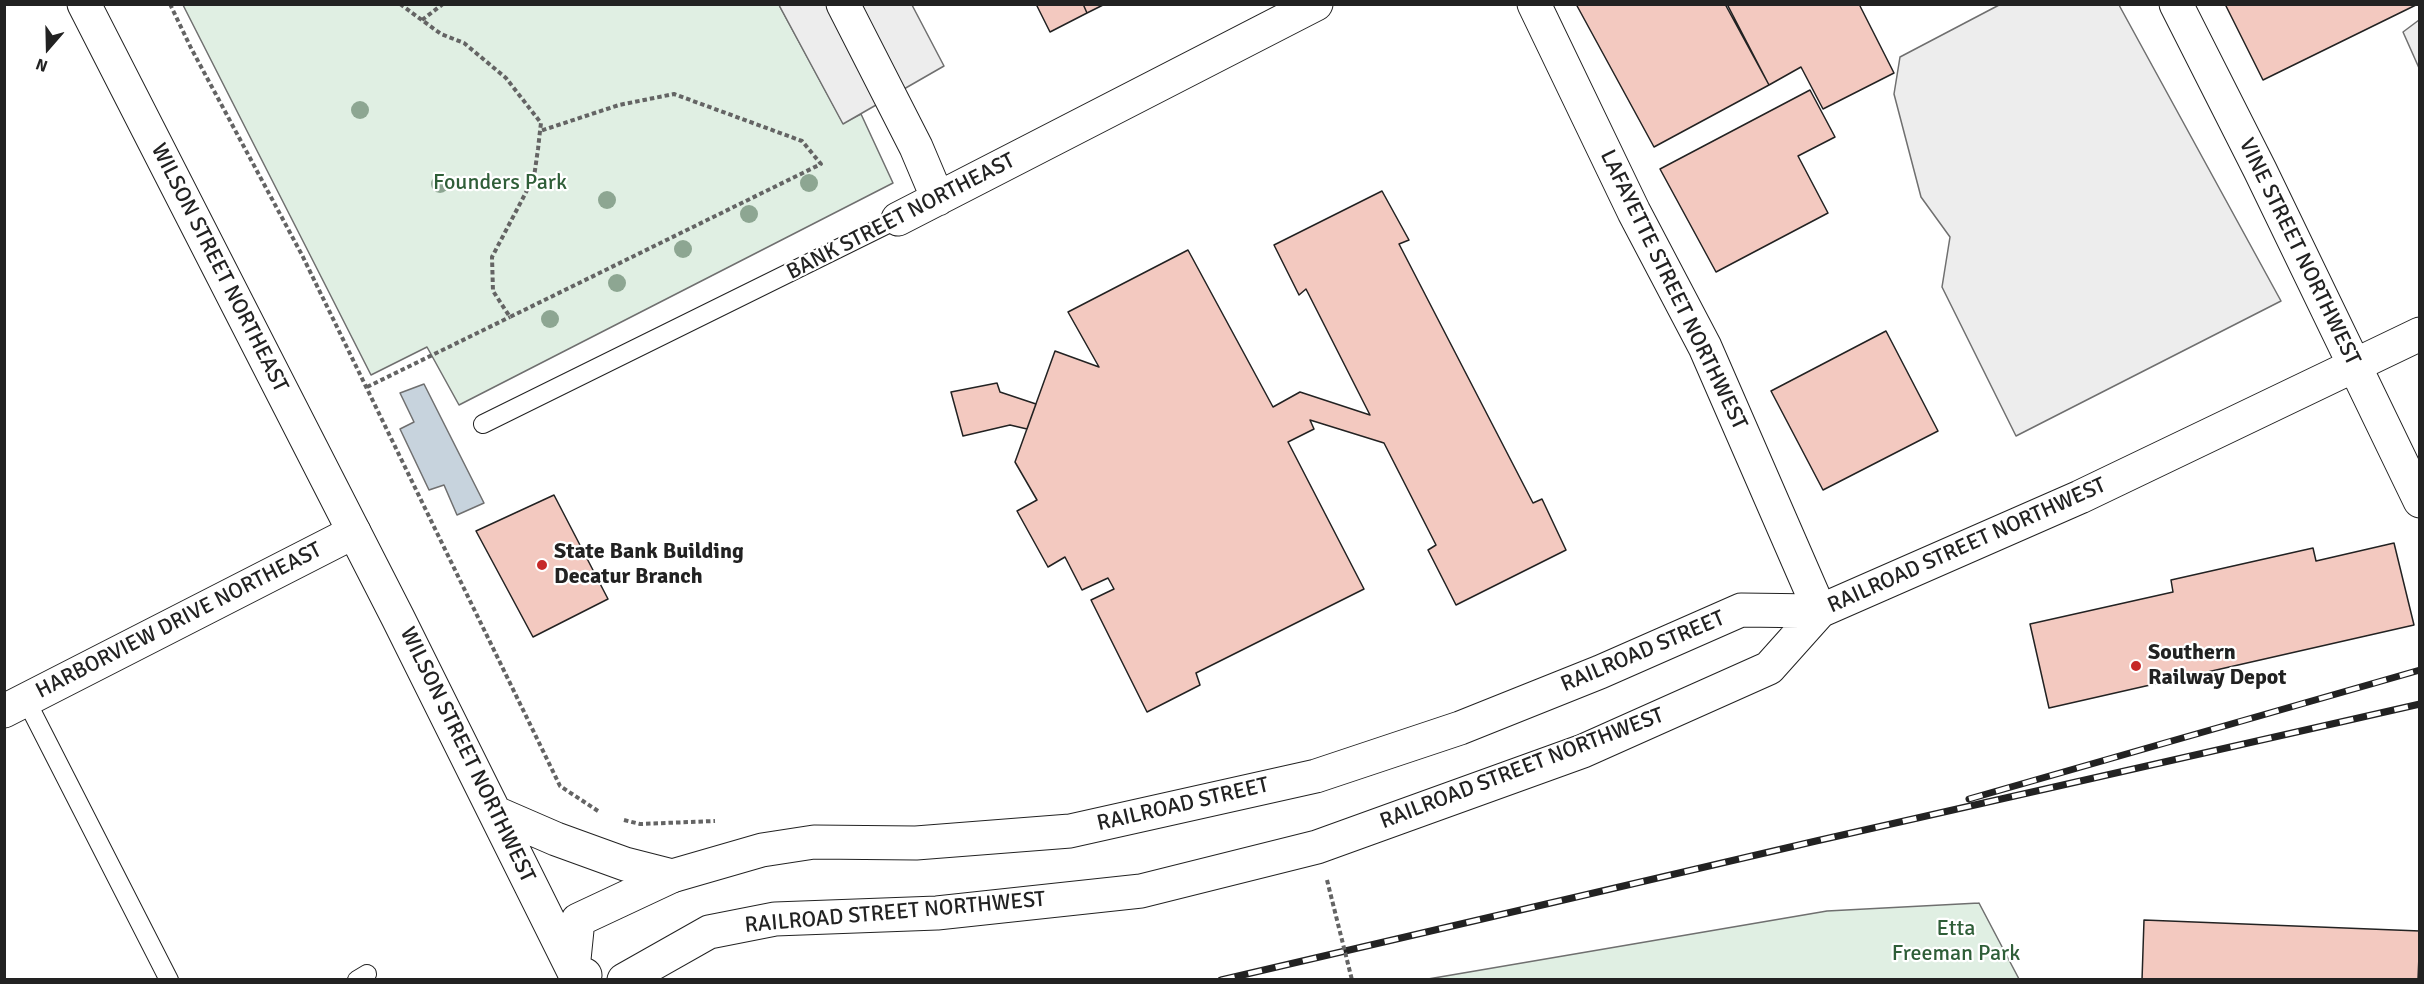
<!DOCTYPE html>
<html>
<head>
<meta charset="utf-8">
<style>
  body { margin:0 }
  #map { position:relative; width:2424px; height:984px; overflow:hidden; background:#fff; font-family:Signika,sans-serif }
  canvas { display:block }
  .frame { position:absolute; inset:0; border:6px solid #222; pointer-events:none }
  .north { position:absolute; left:18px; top:18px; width:60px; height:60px; -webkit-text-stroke:4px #fff; paint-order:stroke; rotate:200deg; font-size:16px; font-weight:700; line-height:24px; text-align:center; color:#222 }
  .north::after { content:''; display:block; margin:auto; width:21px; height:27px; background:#222; clip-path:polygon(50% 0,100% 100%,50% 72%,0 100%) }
</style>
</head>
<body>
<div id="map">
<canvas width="2424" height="984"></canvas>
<div class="frame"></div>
<div class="north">N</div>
</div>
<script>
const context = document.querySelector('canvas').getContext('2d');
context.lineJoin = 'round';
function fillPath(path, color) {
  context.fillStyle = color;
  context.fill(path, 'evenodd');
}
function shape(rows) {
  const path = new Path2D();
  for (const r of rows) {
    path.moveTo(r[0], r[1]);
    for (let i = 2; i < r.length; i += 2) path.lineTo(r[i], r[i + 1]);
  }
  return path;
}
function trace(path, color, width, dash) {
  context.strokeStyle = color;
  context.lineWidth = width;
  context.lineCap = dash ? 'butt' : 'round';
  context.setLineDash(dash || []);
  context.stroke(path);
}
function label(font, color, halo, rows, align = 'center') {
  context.font = font + ' Signika,sans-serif';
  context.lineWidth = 4.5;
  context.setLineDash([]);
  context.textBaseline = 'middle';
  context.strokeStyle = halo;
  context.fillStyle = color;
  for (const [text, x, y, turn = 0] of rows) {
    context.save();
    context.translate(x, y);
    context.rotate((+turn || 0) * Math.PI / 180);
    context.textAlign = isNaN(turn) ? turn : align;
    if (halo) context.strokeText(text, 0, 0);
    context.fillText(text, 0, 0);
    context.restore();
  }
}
const green = shape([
  [183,5,779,5,843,123,861,114,893,183,459,405,427,347,371,375,183,5],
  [1979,903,2019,979,1428,979,1827,911,1979,903]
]);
fillPath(green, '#e0efe3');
trace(green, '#6f6f6f', 1.5);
const parking = shape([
  [2001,4,2119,5,2281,301,2016,436,1942,287,1950,237,1921,197,1894,94,1900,57,2001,4],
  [779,5,912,5,944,66,843,124,779,5],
  [2419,20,2419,68,2403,32,2419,20]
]);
fillPath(parking, '#ededed');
trace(parking, '#6f6f6f', 1.5);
const water = shape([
  [424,384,484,503,457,515,444,485,429,490,400,429,414,422,400,393,424,384]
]);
fillPath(water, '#c7d3dd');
trace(water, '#6f6f6f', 1.5);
const building = shape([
  [1036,4,1083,4,1087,13,1050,32,1036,4],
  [1083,4,1105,4,1087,13,1083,4],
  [1576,4,1725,4,1769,85,1654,147,1576,4],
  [1727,4,1859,4,1894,73,1823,109,1801,67,1769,85,1727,4],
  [2225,4,2418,4,2263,80,2225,4],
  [1810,90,1835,137,1798,156,1828,213,1716,272,1660,169,1810,90],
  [1382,191,1409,240,1399,244,1533,503,1542,499,1566,550,1456,605,1428,550,1436,545,1384,443,1310,420,1314,429,1288,442,1364,589,1196,673,1200,685,1147,712,1091,600,1114,589,1108,578,1082,590,1065,557,1048,567,1017,511,1037,500,1015,462,1055,351,1099,367,1068,312,1188,250,1273,407,1300,392,1370,415,1306,289,1299,295,1274,245,1382,191],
  [1886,331,1938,431,1823,490,1771,391,1886,331],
  [997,383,1000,392,1036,404,1027,429,1010,425,963,436,951,392,997,383],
  [554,495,608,599,533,637,476,531,554,495],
  [2394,543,2414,625,2049,708,2030,624,2173,592,2171,580,2313,548,2316,561,2394,543],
  [2144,920,2420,931,2418,980,2142,980,2144,920]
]);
fillPath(building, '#f3c9c0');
trace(building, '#222', 1.5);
const service = shape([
  [483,424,898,219],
  [26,700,169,980],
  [357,980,367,974]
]);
const minor = shape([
  [843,4,916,147,938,199],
  [1534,4,1634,212,1705,347,1820,611],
  [898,219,1316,4],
  [4,711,354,532]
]);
const tertiary = shape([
  [2176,4,2260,170,2420,501],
  [585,975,573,969,578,920,672,876,762,850,814,842,916,843,1070,831,1316,776,1460,728,1600,672,1741,610,1820,611],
  [624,980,709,932,775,919,937,913,1141,891,1317,847,1583,751,1769,668,1820,611,2080,497,2420,334]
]);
const trunk = shape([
  [84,4,398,618,578,980],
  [496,813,556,839,625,864,672,876]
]);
trace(service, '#222', 20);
trace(minor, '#222', 35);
trace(tertiary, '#222', 35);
trace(trunk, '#222', 35);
trace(shape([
  [170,4,191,48,302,255,560,786,598,811],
  [400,4,441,34,464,43,506,78,541,123,540,131,538,149,534,177,492,257,493,291,510,317,821,164,802,141,674,94,619,105,540,131],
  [422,20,443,4],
  [367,387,510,317],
  [624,820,640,824,715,821]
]), '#646464', 4, [4.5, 3]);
trace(service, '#fff', 18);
trace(minor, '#fff', 33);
trace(tertiary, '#fff', 33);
trace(trunk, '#fff', 33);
const rail = shape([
  [1969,799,2420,670],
  [1221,980,1816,841,2420,704]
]);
trace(rail, '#222', 7);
trace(rail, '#fff', 4.5, [14]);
trace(shape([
  [1327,880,1352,980]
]), '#646464', 4, [4.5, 3]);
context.fillStyle = '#8da692';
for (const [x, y] of [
  [360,110],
  [809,183],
  [440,184],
  [607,200],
  [749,214],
  [683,249],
  [617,283],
  [550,319]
]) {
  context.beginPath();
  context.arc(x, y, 9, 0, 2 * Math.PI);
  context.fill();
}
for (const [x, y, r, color] of [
  [542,565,6,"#c62828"],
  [2136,666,6,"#c62828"]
]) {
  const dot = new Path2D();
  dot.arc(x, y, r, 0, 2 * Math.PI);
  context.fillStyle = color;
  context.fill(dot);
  trace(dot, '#fff', 2);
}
label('22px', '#2f5e38', '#fff', [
  ["Founders Park",500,183],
  ["Etta",1956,929],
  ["Freeman Park",1956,954]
]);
label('22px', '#222', '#fff', [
  ["BANK STREET NORTHEAST",901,217,-27],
  ["VINE STREET NORTHWEST",2299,252,64],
  ["WILSON STREET NORTHEAST",219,268,63],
  ["LAFAYETTE STREET NORTHWEST",1673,290,64],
  ["RAILROAD STREET NORTHWEST",1967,546,-24],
  ["HARBORVIEW DRIVE NORTHEAST",179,621,-27],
  ["RAILROAD STREET",1643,652,-23],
  ["WILSON STREET NORTHWEST",467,755,64],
  ["RAILROAD STREET NORTHWEST",1522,769,-21],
  ["RAILROAD STREET",1183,805,-13],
  ["RAILROAD STREET NORTHWEST",895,913,-5]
]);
label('bold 22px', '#222', '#fff', [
  ["State Bank Building",554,552],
  ["Decatur Branch",554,577],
  ["Southern",2148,653],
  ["Railway Depot",2148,678]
], 'left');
</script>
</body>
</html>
